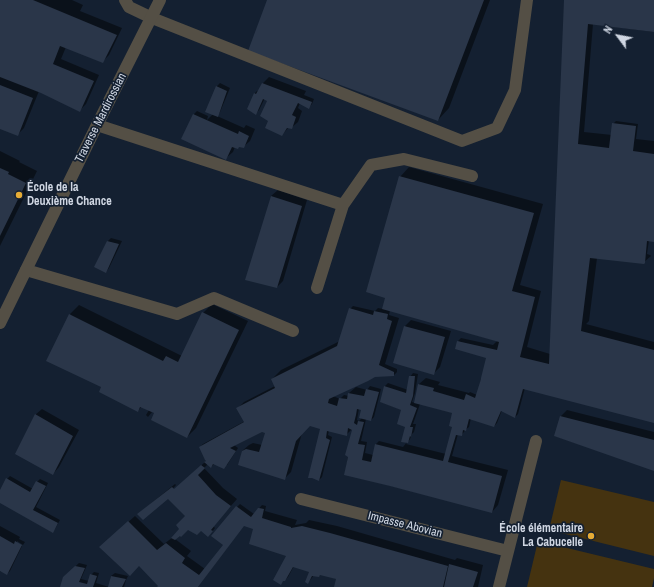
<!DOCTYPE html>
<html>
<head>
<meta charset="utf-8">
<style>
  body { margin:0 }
  #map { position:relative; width:654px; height:587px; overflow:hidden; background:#142031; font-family:"Archivo Narrow",sans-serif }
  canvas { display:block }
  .north { position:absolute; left:598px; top:16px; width:40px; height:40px; -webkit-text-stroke:3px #142031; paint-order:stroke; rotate:302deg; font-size:11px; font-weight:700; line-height:16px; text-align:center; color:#cfd6e2 }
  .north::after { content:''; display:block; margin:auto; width:14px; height:18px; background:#cfd6e2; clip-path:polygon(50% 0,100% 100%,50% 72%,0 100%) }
</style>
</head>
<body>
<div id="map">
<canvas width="654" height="587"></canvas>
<div class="north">N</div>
</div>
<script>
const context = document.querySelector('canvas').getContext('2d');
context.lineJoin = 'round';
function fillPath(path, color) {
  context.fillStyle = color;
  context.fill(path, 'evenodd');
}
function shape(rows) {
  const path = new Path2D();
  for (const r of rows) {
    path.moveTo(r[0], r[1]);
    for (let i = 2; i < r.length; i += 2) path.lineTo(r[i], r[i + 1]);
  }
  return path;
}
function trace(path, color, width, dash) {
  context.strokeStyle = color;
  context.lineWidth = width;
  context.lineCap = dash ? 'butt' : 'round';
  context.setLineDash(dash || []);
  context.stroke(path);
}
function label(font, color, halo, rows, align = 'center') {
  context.font = font + ' "Archivo Narrow",sans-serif';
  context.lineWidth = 3.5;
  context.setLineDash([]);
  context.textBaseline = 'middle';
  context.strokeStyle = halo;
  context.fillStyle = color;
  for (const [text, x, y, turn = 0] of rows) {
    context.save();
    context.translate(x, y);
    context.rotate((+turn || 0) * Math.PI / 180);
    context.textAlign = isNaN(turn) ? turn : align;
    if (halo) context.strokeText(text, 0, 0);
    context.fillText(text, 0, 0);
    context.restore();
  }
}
fillPath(shape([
  [561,480,654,502,654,556,549,530],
  [538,541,654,569,654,578,652,587,527,587]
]), '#453310');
fillPath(shape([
  [0,0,72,0,83,5,80,11,122,28,109,55,103,61,66,47,61,59,99,75,86,104,79,111,39,91,24,128,17,135,0,128],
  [268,0,490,0,449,108,438,120],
  [565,0,654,0,654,32,593,24,584,132,612,135,613,124,616,121,638,124,636,139,654,141,654,241,649,240,647,254,650,255,651,256,643,263,597,258,589,321,586,324,654,342,654,422,525,388,518,414,515,417,502,410,497,423,494,426,471,418,469,427,465,430,464,432,461,435,458,434,452,456,508,470,498,505,492,512,345,474,353,428,346,435,329,430,328,435,332,437,322,477,319,480,322,428,310,425,302,433,291,472,284,479,242,451,249,445,253,443,262,445,266,432,262,431,234,445,238,448,227,465,214,464,211,467,208,464,204,468,223,488,237,499,213,526,215,528,211,533,188,528,175,539,191,551,187,556,205,569,224,545,237,507,240,504,254,514,262,505,266,506,265,511,297,520,295,525,306,523,309,520,337,526,455,560,457,558,483,565,478,587,335,587,337,579,321,574,319,576,314,575,308,583,310,571,294,566,288,577,285,580,288,555,256,524,244,525,198,587,158,587,160,586,139,565,107,541,135,516,164,544,173,537,180,529,186,516,169,497,138,514,175,484,176,485,169,493,171,494,206,461,200,447,203,444,245,421,237,409,244,402,275,386,272,379,281,370,340,341,350,309,353,306,375,311,378,308,383,309,386,299,400,177,409,167,543,204,520,285,541,291,527,347,550,354],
  [390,310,497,341,493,345,461,338,458,341,488,355,477,395,470,392,469,393,438,385,440,382,426,378,419,384,415,403,412,402,415,393,418,374,413,373,410,377,408,390,388,383,385,386,381,402,402,410,406,426,407,442,403,447,379,441,376,444,373,455,365,453,367,442,361,441,366,419,371,420,374,417,381,389,370,386,367,390,356,387,349,393,349,396,344,395,340,399,333,396,376,376,394,375,397,372,397,369,385,364,399,318,389,315],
  [420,404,454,413,453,427,446,454,406,444,410,439,412,434,414,432,416,424,413,424],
  [359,408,362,409,362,418,359,421,357,420],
  [269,77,306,91,304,95,314,99,312,104,309,107,300,103,298,108,302,111,298,122,291,128,289,127,282,135,269,121,269,100,265,98,259,110,256,113,254,94,257,91,258,91,262,84],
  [220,83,230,88,220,112,217,116,244,128,246,125,255,129,250,141,243,147,235,147,233,152,226,158,182,138,194,114,197,111,208,116,207,120,213,114,207,111,217,86],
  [0,151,20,161,19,162,37,171,0,246],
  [278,190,307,200,283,281,277,287,271,196],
  [111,238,122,241,109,268,106,272,107,242],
  [212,304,248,321,196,428,187,437,155,413,152,412,148,417,146,415,149,410,142,406,138,411,103,387,70,314,79,305,182,356,203,313],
  [411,320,451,331,440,367,433,374,405,326],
  [42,409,79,430,59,467,53,474,35,415],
  [567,410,654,432,654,470,555,436,561,416],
  [10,476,33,489,37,482,40,479,48,483,36,507,60,520,55,529,52,532,0,502,0,492,7,479],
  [0,526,20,537,19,539,25,542,23,545,17,541,17,543,22,546,10,571,7,574,1,570,0,572],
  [79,563,87,565,81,579,89,581,91,575,94,572,99,573,96,583,109,587,111,576,115,573,128,576,126,580,124,587,61,587,64,577]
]), '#0007');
fillPath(shape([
  [0,0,33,0,117,35,103,63,60,46,53,64,94,81,80,112,41,93,0,77],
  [267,0,484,0,438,121,248,51],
  [564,0,654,0,654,32,588,24,578,144,609,148,612,123,636,126,633,151,654,154,654,242,647,241,645,263,644,264,590,258,581,331,654,350,654,423,523,389,515,418,501,411,494,427,469,419,466,431,463,430,462,436,456,435,448,462,502,476,492,513,390,486,344,475,348,457,345,455,352,430,348,428,347,436,327,431,326,438,330,440,319,481,312,478,308,478,320,429,310,426,296,441,285,480,238,465,242,451,246,449,259,452,265,433,262,432,230,448,236,451,224,469,213,464,211,468,204,462,206,461,205,460,199,447,244,422,236,408,275,388,271,379,337,346,349,308,373,315,374,311,388,314,387,319,392,321,379,365,394,372,394,376,375,377,368,381,329,399,328,403,337,406,339,398,347,399,348,393,364,396,366,389,379,392,371,421,359,418,361,410,357,409,356,415,354,423,357,425,358,421,364,422,358,444,365,445,362,460,371,462,375,444,443,461,452,427,449,426,452,413,414,403,418,384,434,388,433,391,464,400,466,394,475,398,481,379,481,378,486,358,455,349,457,341,497,350,499,342,382,309,385,298,366,292,399,176,534,213,512,291,535,297,520,357,549,364],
  [262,83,312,102,309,109,298,103,292,115,296,117,292,129,287,128,282,136,265,128,268,121,260,116,267,101,263,99,256,115,247,109,254,93,256,94],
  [0,85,33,98,18,136,0,129],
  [216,86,227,91,218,117,205,112],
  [193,114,238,134,239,131,249,136,244,148,239,147,238,149,232,147,226,160,181,139],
  [0,168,9,172,8,174,26,183,0,236],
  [271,196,302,206,277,288,245,280],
  [107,241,119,244,106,273,94,267],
  [202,312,239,330,187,438,151,420,154,413,140,407,138,412,99,392,101,387,46,361,69,314,163,361,166,356,178,362],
  [404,326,445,337,434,375,393,363],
  [409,376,415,376,413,396,410,405,417,408,410,427,413,427,411,437,410,436,408,443,401,442,405,427,397,424,401,410,380,402,384,386,406,393],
  [35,414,73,436,53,475,15,454],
  [560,416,654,440,654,471,554,436],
  [201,465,205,468,198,475,216,495,231,506,211,530,213,531,208,537,201,531,197,535,188,530,181,537,180,536,175,540,171,538,179,529,176,525,185,516,168,499,143,520,137,514,172,487,174,489],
  [6,478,30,492,36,481,46,486,33,510,58,523,53,533,0,503,0,490],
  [236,506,251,517,258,508,259,508,264,509,262,518,291,527,291,528,302,526,330,533,448,566,443,587,334,587,336,579,320,575,319,577,312,576,308,584,305,582,309,572,293,567,285,581,283,581,281,585,273,580,286,556,249,544,253,529,244,526,198,587,157,587,158,586,139,566,130,576,99,547,128,521,157,550,166,543,185,558,182,563,199,575,223,545,211,536],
  [0,536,14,544,15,541,22,545,7,575,0,571],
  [449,564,478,572,473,587,444,587],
  [75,566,85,568,79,582,87,584,90,574,97,576,93,587,60,587,63,577],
  [111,576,126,579,122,587,108,587]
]), '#2a3649');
trace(shape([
  [125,0,129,7,152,18,462,141,497,128,515,90,527,0],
  [97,125,343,205],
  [26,270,177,314,214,298,293,331],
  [317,288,343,205,371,165,404,159,472,176]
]), '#544f45', 12);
trace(shape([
  [0,323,97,125,160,0],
  [301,499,508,551],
  [499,587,536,441]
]), '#544f45', 12);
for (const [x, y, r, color] of [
  [19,195,4,"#e6ac36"],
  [591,536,4,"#e6ac36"]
]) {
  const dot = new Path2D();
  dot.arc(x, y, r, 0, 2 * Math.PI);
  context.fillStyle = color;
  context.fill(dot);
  trace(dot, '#142031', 1.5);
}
label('12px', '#cfd6e2', '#142031', [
  ["Traverse Mardirossian",101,118,-63],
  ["Impasse Abovian",405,525,14]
]);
label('bold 12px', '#cfd6e2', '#142031', [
  ["École de la",27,188],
  ["Deuxième Chance",27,202],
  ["École élémentaire",583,529,"right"],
  ["La Cabucelle",583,543,"right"]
], 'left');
</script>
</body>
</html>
